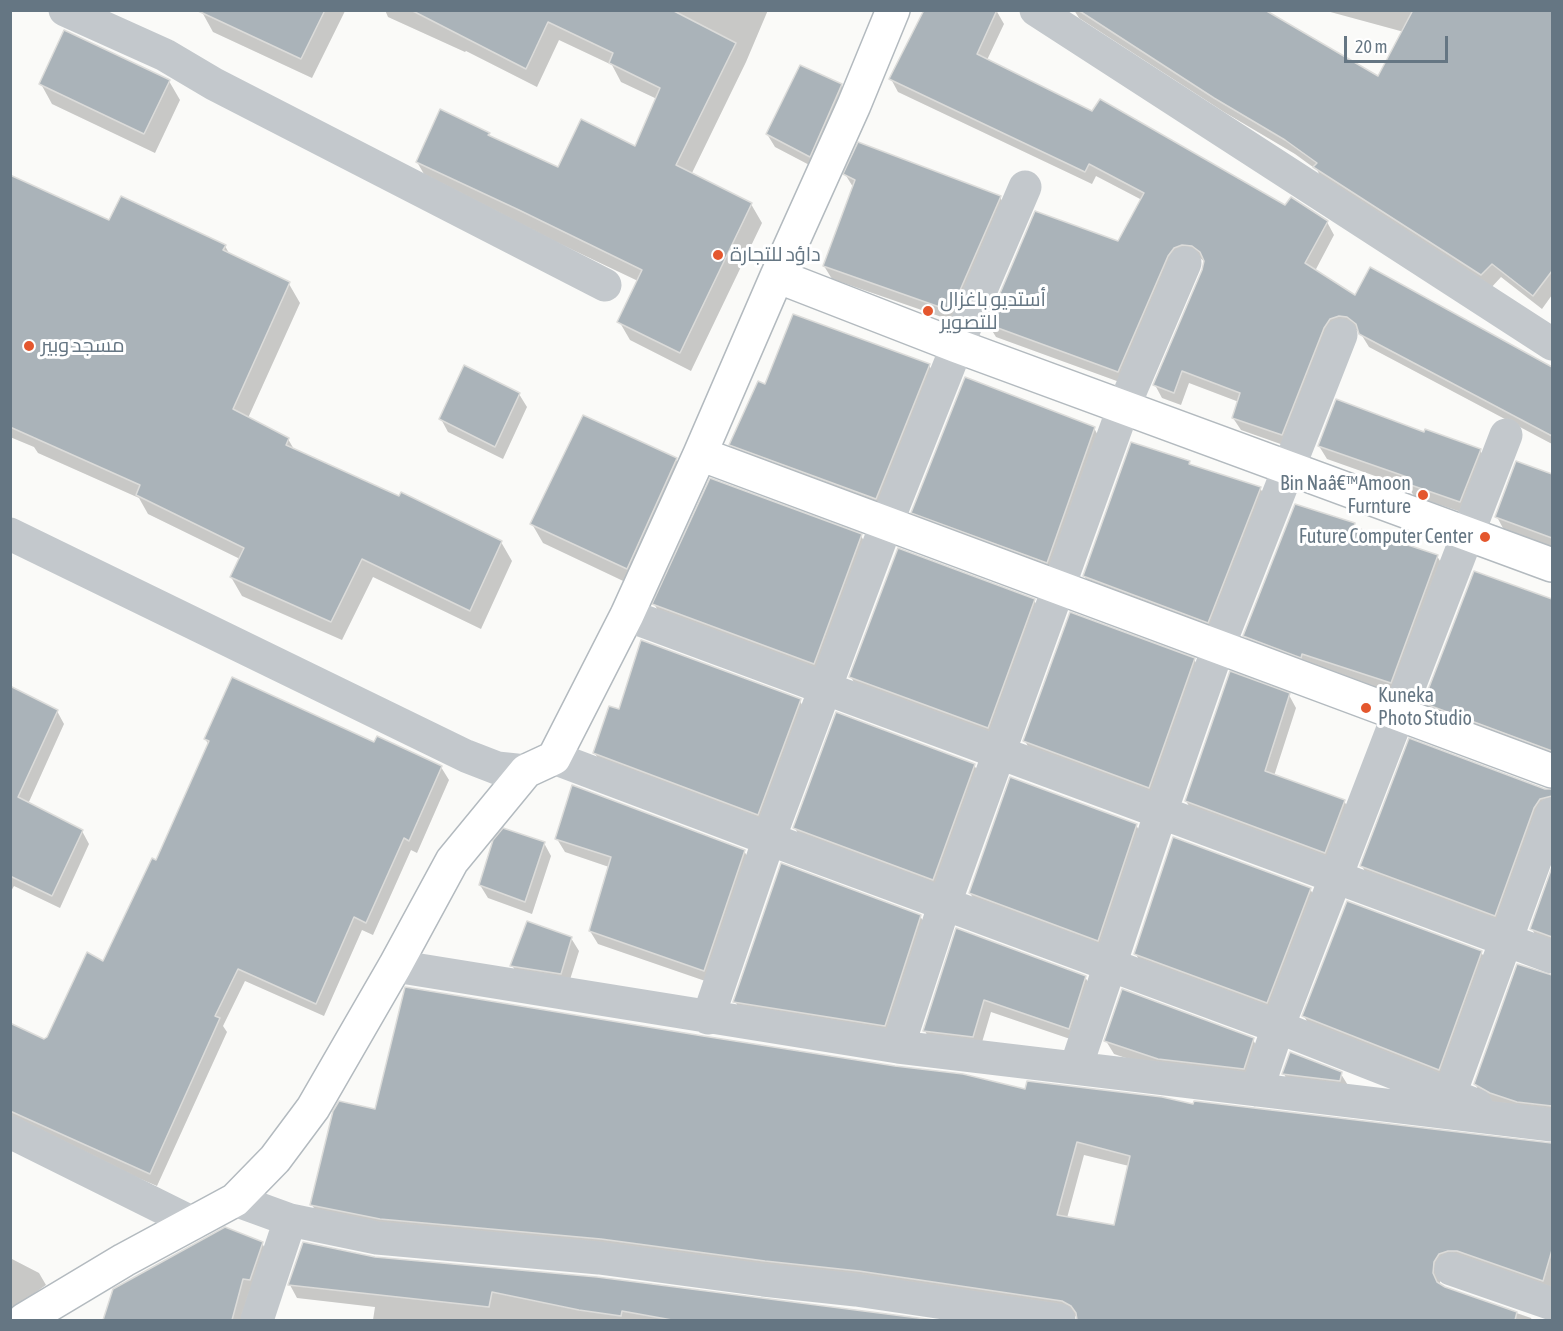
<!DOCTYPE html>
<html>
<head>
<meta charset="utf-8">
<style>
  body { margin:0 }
  #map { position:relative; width:1563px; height:1331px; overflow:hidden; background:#fafaf8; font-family:"Asap Condensed",sans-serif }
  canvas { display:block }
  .frame { position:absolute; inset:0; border:12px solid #657683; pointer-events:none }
  .scale { position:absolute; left:1344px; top:36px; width:104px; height:27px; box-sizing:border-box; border:3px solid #657683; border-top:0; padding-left:8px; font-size:18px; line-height:21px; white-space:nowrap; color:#657683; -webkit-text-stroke:4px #fff; paint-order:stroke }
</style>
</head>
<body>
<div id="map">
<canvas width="1563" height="1331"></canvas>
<div class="frame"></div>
<div class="scale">20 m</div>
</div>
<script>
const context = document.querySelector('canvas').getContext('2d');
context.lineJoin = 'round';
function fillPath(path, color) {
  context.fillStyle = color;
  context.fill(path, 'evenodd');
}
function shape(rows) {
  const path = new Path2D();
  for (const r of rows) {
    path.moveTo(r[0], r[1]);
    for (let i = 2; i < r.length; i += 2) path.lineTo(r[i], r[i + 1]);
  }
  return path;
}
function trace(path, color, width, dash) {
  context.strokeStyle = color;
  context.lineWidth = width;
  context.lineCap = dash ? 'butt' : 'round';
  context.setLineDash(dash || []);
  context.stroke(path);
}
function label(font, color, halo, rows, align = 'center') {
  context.font = font + ' "Asap Condensed",Cairo,sans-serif';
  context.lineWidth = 6;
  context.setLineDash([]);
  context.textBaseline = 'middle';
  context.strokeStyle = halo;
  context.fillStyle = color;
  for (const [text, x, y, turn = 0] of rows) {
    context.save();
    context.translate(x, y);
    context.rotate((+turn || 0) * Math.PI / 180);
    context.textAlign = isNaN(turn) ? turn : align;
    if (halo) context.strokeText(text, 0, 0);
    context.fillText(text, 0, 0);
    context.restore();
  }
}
fillPath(shape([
  [203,10,344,10,345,11,312,78,213,32,202,12],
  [385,10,768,10,746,62,691,175,751,204,762,223,691,371,630,340,619,321,638,281,428,181,417,162,489,134,491,138,559,169,636,148,657,99,621,82,612,65,559,40,537,87,466,51,465,52,388,17],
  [996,10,1004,24,987,60,1285,207,1327,222,1334,235,1315,271,1356,297,1371,269,1552,369,1552,444,1369,347,1361,334,1356,330,1289,447,1241,430,1233,418,1239,402,1189,383,1181,405,1162,398,1155,385,1204,271,1205,262,1200,258,1190,257,1125,384,996,337,988,324,1119,243,1142,200,1096,176,1092,184,898,92,891,79],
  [1074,10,1262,10,1379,78,1404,32,1323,10,1552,10,1552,295,1542,309,1501,277,1490,289,1323,181,1317,170,1295,154,1224,112,1079,18],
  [169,81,180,100,155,153,52,104,41,84],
  [841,85,849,98,817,169,775,147,767,134],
  [845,174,1000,197,1007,210,959,323,832,279,824,266,853,187],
  [10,191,110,222,225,246,230,255,289,284,300,303,248,418,288,439,295,451,501,542,512,561,481,629,373,577,342,640,242,596,231,577,240,559,148,514,139,498,38,453,34,447,10,437],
  [929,365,936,378,883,512,738,457,730,445,766,386],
  [519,394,527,407,503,459,448,432,441,419],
  [584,417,676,460,688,479,638,588,543,543,532,524],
  [1094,428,1101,441,1055,575,920,525,913,512],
  [1425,434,1480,450,1487,463,1467,514,1414,496,1409,488,1327,459,1319,446],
  [1189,462,1191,466,1260,488,1268,501,1215,635,1092,589,1084,576],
  [1517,463,1552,476,1552,547,1504,530,1497,517],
  [711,480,861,536,869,549,821,676,662,617,654,604],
  [1354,524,1357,529,1437,556,1445,569,1398,695,1252,649,1245,636],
  [1475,573,1552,599,1552,761,1432,716,1425,703],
  [1034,600,1041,613,995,741,858,690,851,677],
  [1194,659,1201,672,1157,800,1032,754,1025,741],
  [10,688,57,711,64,724,28,804,82,831,89,844,60,908,14,886,10,893],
  [1289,695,1296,708,1274,776,1344,801,1352,814,1332,865,1194,814,1186,801],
  [800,701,807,714,765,827,602,765,594,752,620,711],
  [205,739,375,744,441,767,449,780,417,853,411,850,373,935,362,930,324,1016,245,981,223,1026,227,1032,157,1186,77,1152,10,1119,10,1025,44,1041,104,963,157,862,209,745],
  [974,765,982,778,941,892,802,841,795,828],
  [1545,790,1552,791,1552,810,1502,928,1369,879,1362,866],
  [1136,825,1143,837,1105,952,977,905,970,893],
  [557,839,744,851,752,864,711,983,598,944,590,931,609,867,565,852],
  [544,843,551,856,532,914,488,898,480,885],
  [1552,872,1552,947,1539,942,1532,929],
  [1310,889,1318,902,1274,1015,1143,966,1135,953],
  [920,916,928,929,892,1038,742,1014,735,1001],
  [957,930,1085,977,1093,990,1076,1041,991,1012,980,1049,932,1044,925,1031],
  [571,938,579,951,568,986,519,978,512,965],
  [1481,952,1489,965,1446,1082,1311,1029,1304,1016],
  [1545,976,1552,977,1552,1118,1499,1106,1483,1097,1475,1084],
  [1253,1040,1261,1053,1251,1082,1167,1072,1114,1054,1106,1041],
  [1284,1074,1341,1074,1349,1087,1291,1087],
  [1026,1090,1194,1106,1552,1145,1552,1285,1550,1293,1440,1277,1440,1285,1444,1288,1531,1318,1532,1320,1079,1320,1079,1318,1070,1314,320,1218,312,1205,376,1111],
  [1084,1155,1129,1166,1115,1227,1067,1218],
  [262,1243,269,1256,243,1320,105,1320,114,1290],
  [10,1258,39,1273,46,1285,10,1311],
  [375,1258,853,1310,924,1320,373,1320,375,1307,297,1298,290,1285]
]), '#0003');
const building = shape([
  [196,10,325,10,301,59,196,10],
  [411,10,672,10,736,43,676,165,752,203,680,353,617,322,642,270,519,210,416,162,440,109,490,133,488,135,558,167,581,119,635,146,660,88,609,63,613,53,548,22,526,69,411,10],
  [924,10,997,10,977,54,1092,111,1100,99,1285,205,1291,197,1328,221,1305,263,1355,295,1370,267,1552,367,1552,436,1359,334,1356,324,1347,317,1339,316,1330,319,1324,328,1282,435,1232,418,1240,393,1182,371,1174,393,1153,385,1202,270,1204,261,1200,252,1192,246,1182,245,1174,248,1168,256,1118,372,987,324,1035,211,1118,241,1144,193,1089,164,1085,172,889,79,924,10],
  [1078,10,1265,10,1378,76,1413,10,1552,10,1552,271,1533,296,1492,264,1481,275,1313,167,1317,163,1285,140,1214,98,1078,10],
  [64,30,170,80,144,134,39,84,64,30],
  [800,65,842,84,810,157,766,134,800,65],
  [858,142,1001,196,951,311,823,266,855,180,843,174,858,142],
  [10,175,109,220,121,196,226,245,223,250,290,282,233,409,289,438,286,445,399,496,401,492,502,541,470,611,362,559,331,622,230,577,244,548,136,495,140,485,10,427,10,175],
  [793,314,930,364,876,499,729,445,758,381,765,384,793,314],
  [464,365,520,393,495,447,439,419,464,365],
  [965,377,1095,427,1047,563,911,513,965,377],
  [1336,399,1424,432,1425,429,1481,449,1460,502,1405,483,1407,477,1318,446,1336,399],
  [583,415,677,458,627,569,530,524,583,415],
  [1131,442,1190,461,1189,464,1261,487,1208,623,1083,576,1131,442],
  [1516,461,1552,474,1552,538,1495,517,1516,461],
  [710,478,862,534,814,664,652,604,710,478],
  [1295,504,1355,523,1354,527,1438,555,1391,683,1302,654,1301,658,1243,636,1295,504],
  [898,548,1035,599,988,728,849,677,898,548],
  [1474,571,1552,599,1552,751,1423,703,1474,571],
  [1070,612,1195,658,1149,788,1023,741,1070,612],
  [641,640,801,699,758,815,593,753,609,706,619,709,641,640],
  [1230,671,1290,693,1265,771,1345,800,1325,853,1185,801,1230,671],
  [232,677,374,742,377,736,442,766,409,841,404,838,366,923,354,917,316,1004,238,969,215,1016,220,1018,150,1174,10,1111,10,1023,44,1039,47,1037,87,952,103,961,152,858,156,860,209,741,204,739,232,677],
  [10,686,58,710,18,797,83,830,52,896,10,876,10,686],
  [836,712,975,764,933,880,793,828,836,712],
  [1409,738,1545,789,1552,789,1552,796,1540,799,1534,808,1495,916,1360,866,1409,738],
  [1010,777,1137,824,1098,941,969,893,1010,777],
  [572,785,745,850,704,971,589,931,611,857,555,839,572,785],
  [503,828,545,842,525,902,479,885,493,840,503,828],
  [1173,837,1311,888,1267,1003,1134,954,1173,837],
  [781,863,921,915,885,1026,733,1002,781,863],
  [1552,867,1552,937,1530,929,1552,867],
  [1347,901,1482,951,1439,1070,1302,1016,1347,901],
  [527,921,572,937,561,974,510,966,527,921],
  [956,928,1086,976,1069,1029,984,1000,973,1037,923,1031,956,928],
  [1517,964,1552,975,1552,1106,1517,1102,1490,1093,1474,1084,1517,964],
  [405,987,703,1036,895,1066,963,1074,1025,1089,1027,1081,1162,1097,1193,1104,1194,1101,1552,1143,1552,1250,1543,1281,1457,1251,1448,1251,1439,1254,1434,1262,1433,1273,1437,1282,1445,1287,1517,1312,1515,1320,1077,1320,1076,1313,1071,1306,1062,1301,859,1271,765,1261,601,1239,380,1219,310,1205,333,1111,339,1101,375,1109,405,987],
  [1077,1142,1130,1156,1114,1225,1057,1215,1077,1142],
  [1122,989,1254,1038,1244,1069,1158,1059,1104,1041,1122,989],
  [1290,1052,1342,1072,1340,1081,1282,1074,1290,1052],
  [225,1227,263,1242,250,1280,243,1279,232,1320,103,1320,113,1289,225,1227],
  [303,1242,375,1257,597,1277,934,1320,672,1320,622,1311,621,1316,579,1310,492,1292,489,1307,288,1285,303,1242]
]);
fillPath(building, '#aab3b9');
trace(building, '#dcdcda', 1.5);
const secondary = shape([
  [777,276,957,346,1552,565],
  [700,454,1552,771],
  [24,1320,124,1260,235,1200,275,1159,313,1108,395,966,452,861,526,771,554,758,627,615,700,454,777,276,854,105,893,10]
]);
trace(secondary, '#b3babf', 36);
trace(shape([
  [65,10,165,55,214,84,605,285],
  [1036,10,1552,344],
  [10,534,466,756,497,768,526,771],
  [627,615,1552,957],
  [554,758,769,839,1278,1027,1476,1105],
  [395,966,898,1047,1552,1125],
  [708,1018,769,839,886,525,957,346,1025,187],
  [898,1047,945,903,1124,406,1185,263],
  [1076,1067,1161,812,1218,648,1341,335],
  [1257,1090,1278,1027,1506,435],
  [1450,1094,1552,814],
  [10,1132,193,1223],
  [235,1200,290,1220,377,1238,599,1258,763,1280,856,1290,1059,1320],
  [1451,1269,1552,1304],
  [257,1320,290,1220]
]), '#c3c8cc', 33);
trace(secondary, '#fff', 33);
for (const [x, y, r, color] of [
  [718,255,6,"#e4572e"],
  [928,311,6,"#e4572e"],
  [29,346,6,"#e4572e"],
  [1423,495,6,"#e4572e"],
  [1485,537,6,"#e4572e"],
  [1366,708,6,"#e4572e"]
]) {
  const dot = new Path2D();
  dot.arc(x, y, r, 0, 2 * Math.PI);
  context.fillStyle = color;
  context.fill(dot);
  trace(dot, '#fff', 2);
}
label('20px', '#657683', '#fff', [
  ["داؤد للتجارة",730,255],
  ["أستديو باغزال",940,300],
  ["للتصوير",940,323],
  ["مسجد وبير",41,346],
  ["Bin Naâ€™Amoon",1411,484,"right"],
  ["Furnture",1411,507,"right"],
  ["Future Computer Center",1473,537,"right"],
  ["Kuneka",1378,696],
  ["Photo Studio",1378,719]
], 'left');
</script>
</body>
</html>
